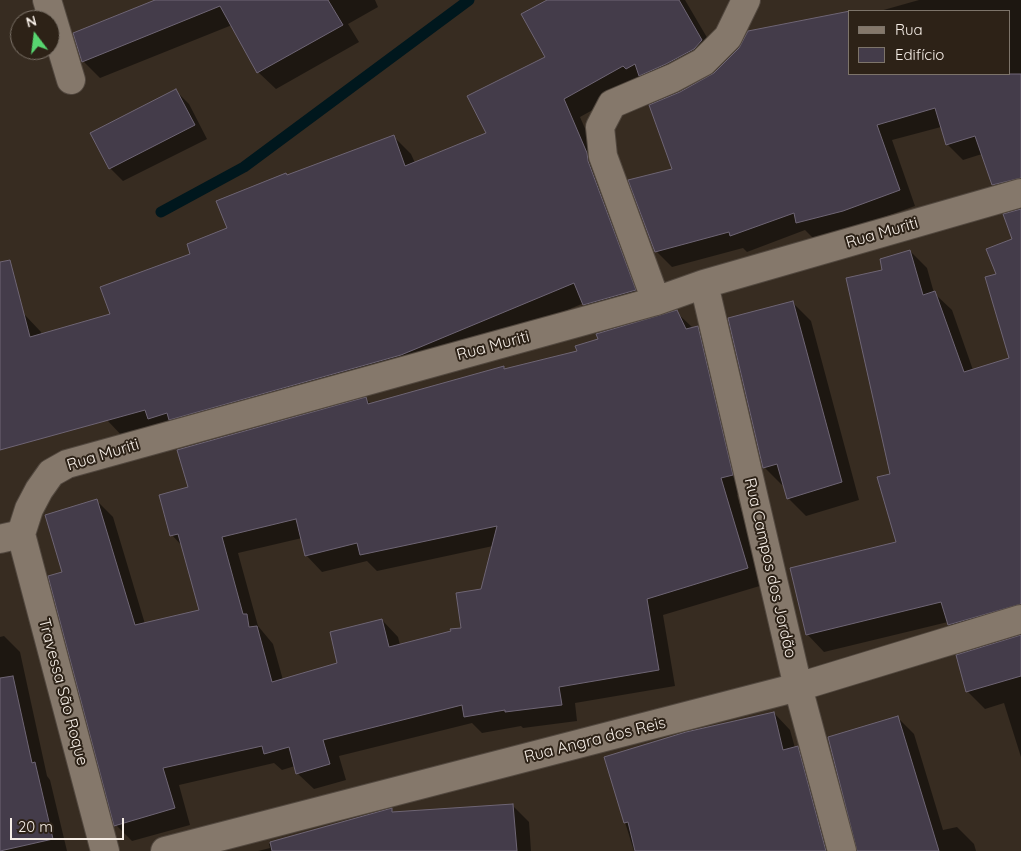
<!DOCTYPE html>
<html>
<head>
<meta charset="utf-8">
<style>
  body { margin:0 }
  #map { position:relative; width:1021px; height:851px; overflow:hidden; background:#372c21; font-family:Quicksand,sans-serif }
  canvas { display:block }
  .legend { position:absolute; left:848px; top:10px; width:162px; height:65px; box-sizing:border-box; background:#2d2217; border:1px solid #7d746a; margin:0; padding:6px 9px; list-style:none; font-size:15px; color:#f6eee7 }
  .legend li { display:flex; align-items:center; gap:10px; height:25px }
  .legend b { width:25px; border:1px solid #7d746a }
  .north { position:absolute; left:10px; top:10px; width:50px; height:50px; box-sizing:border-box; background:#2d2217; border:1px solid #7d746a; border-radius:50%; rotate:345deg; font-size:14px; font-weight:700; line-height:20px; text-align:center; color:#f6eee7 }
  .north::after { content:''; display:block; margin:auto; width:18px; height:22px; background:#57d570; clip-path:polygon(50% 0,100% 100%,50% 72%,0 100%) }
  .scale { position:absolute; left:10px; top:818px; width:114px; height:22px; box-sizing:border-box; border:2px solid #f6eee7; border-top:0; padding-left:6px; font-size:15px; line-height:18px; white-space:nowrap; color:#f6eee7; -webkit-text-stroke:4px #2d2217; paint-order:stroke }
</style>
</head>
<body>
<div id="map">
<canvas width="1021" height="851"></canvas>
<ul class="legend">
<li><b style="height:6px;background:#85786b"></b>Rua</li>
<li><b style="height:14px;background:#443c4a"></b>Edifício</li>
</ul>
<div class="north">N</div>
<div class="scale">20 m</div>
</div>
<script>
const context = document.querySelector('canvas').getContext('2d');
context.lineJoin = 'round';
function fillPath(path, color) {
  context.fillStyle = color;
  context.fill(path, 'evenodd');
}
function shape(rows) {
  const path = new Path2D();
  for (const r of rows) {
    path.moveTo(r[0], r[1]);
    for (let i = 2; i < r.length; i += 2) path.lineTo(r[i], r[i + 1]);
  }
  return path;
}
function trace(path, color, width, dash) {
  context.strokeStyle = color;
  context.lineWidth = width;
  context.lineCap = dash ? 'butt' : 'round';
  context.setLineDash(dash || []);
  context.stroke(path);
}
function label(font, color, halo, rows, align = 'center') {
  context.font = font + ' Quicksand,sans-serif';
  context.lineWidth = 4;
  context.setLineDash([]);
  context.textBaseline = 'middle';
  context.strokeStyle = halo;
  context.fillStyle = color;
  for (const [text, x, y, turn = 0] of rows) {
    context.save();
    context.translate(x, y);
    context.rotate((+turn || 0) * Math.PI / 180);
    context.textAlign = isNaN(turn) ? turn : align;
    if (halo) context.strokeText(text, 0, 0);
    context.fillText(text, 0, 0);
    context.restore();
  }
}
fillPath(shape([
  [158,0,375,0,378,7,348,24,359,42,276,89,258,72,232,25,100,78,83,61],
  [549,0,685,0,719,58,641,83,580,117,604,172,652,308,602,322,584,303,418,372,124,438,107,420,0,424,0,321,24,314,41,332,42,335,112,315,228,229,287,177,394,137,411,154,415,163,487,133,547,57],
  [919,0,1021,0,1021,175,1001,181,1001,184,1021,178,1021,197,1009,200,993,184,982,154,963,160,947,144,941,127,892,140,915,206,859,226,813,238,805,230,747,252,743,248,672,267,656,251,673,169,850,74,1010,74,1010,11,880,11],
  [176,91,189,104,207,139,123,181,110,168],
  [1021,237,1021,625,966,642,949,624,948,622,824,652,807,634,897,543,892,475,883,271,910,251,927,268,934,293,952,310,973,370,1010,358,997,274],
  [793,303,811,321,859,500,806,516,788,498,784,485,782,485,764,467],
  [676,312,693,328,697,327,714,343,748,492,737,495,763,585,663,615,675,686,575,703,577,721,523,728,521,726,482,733,472,723,339,756,346,780,314,789,297,773,295,766,282,770,274,763,179,785,190,825,132,841,116,825,63,572,97,501,113,517,145,624,201,611,183,547,172,535,190,488,366,399,372,405,503,368,506,370,578,352],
  [302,538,306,555,322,572,367,561,377,571,493,546,482,590,463,629,400,645,398,637,382,620,339,664,283,680,273,644,258,626,238,553],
  [4,636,20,652,47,776,50,780,67,851,0,851,0,637],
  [1021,637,1021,757,1004,703,985,709,967,691],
  [774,713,790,730,795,748,797,747,814,764,837,851,634,851,605,758],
  [897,717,914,734,943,830,957,827,974,844,976,851,858,851],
  [512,805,529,822,531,851,258,851,270,848,269,844,391,810,395,813]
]), '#0007');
trace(shape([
  [161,212,244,167,469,0]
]), '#00171d', 11);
const building = shape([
  [155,0,328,0,343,25,257,73,220,6,82,62,73,33,155,0],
  [547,0,679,0,702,40,694,49,666,64,639,76,635,64,626,69,623,66,564,99,587,153,588,161,636,290,583,305,574,283,401,355,169,420,167,413,148,419,145,410,0,450,0,262,10,260,30,337,110,314,100,287,190,254,187,244,227,228,216,201,286,173,287,175,394,135,405,166,486,133,467,96,545,57,521,14,547,0],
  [850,11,850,74,1021,74,1021,178,992,185,975,136,946,145,935,108,877,125,900,190,843,211,796,223,794,213,730,236,729,232,655,252,628,180,672,169,649,105,680,92,714,73,739,48,748,31,850,11],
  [176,89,195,125,109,169,90,133,176,89],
  [1021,209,1021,604,948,625,941,602,806,635,790,568,896,542,877,477,890,474,846,278,882,270,880,259,910,250,923,295,935,291,964,372,1009,358,985,277,996,274,986,249,1012,239,1003,214,1021,209],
  [793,301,842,482,787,499,777,464,763,468,728,318,793,301],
  [677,310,686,329,698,326,733,475,721,478,748,568,647,599,659,670,559,687,562,705,505,712,505,710,464,717,462,705,323,740,330,764,296,774,289,747,264,754,262,746,163,768,175,808,114,826,48,576,62,572,45,515,97,499,135,625,199,610,178,534,170,536,159,495,188,487,177,450,366,397,368,404,504,366,504,369,577,351,575,346,598,339,596,334,677,310],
  [296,519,305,556,357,543,360,555,497,526,481,589,456,593,461,628,450,629,451,631,389,647,382,619,330,632,337,663,272,682,257,626,249,627,247,614,243,614,222,537,296,519],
  [1021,635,1021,676,966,692,956,655,1021,635],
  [13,676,32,763,35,762,53,839,0,851,0,678,13,676],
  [774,712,783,750,798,746,826,851,635,851,628,822,624,823,604,757,686,732,774,712],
  [898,716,939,851,857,851,828,737,898,716],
  [513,804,517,851,272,851,270,842,392,808,392,812,513,804]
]);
fillPath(building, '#443c4a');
trace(building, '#6e6574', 1);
const minor = shape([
  [47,0,71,80],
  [704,284,798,687,842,851],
  [656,301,603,156,600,127,612,104,673,78,703,62,728,37,746,0],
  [21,534,105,851],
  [0,539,21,534,29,509,39,490,51,473,67,464,656,301,704,284,1021,193],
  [165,851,798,687,1021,619]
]);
trace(minor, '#52483f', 30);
trace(minor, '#85786b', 28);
label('16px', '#f6eee7', '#2d2217', [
  ["Rua Muriti",882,233,-16],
  ["Rua Muriti",493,346,-15],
  ["Rua Muriti",103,455,-17],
  ["Rua Campos dos Jordão",770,568,77],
  ["Travessa São Roque",63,692,75],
  ["Rua Angra dos Reis",595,740,-14]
]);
</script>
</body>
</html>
